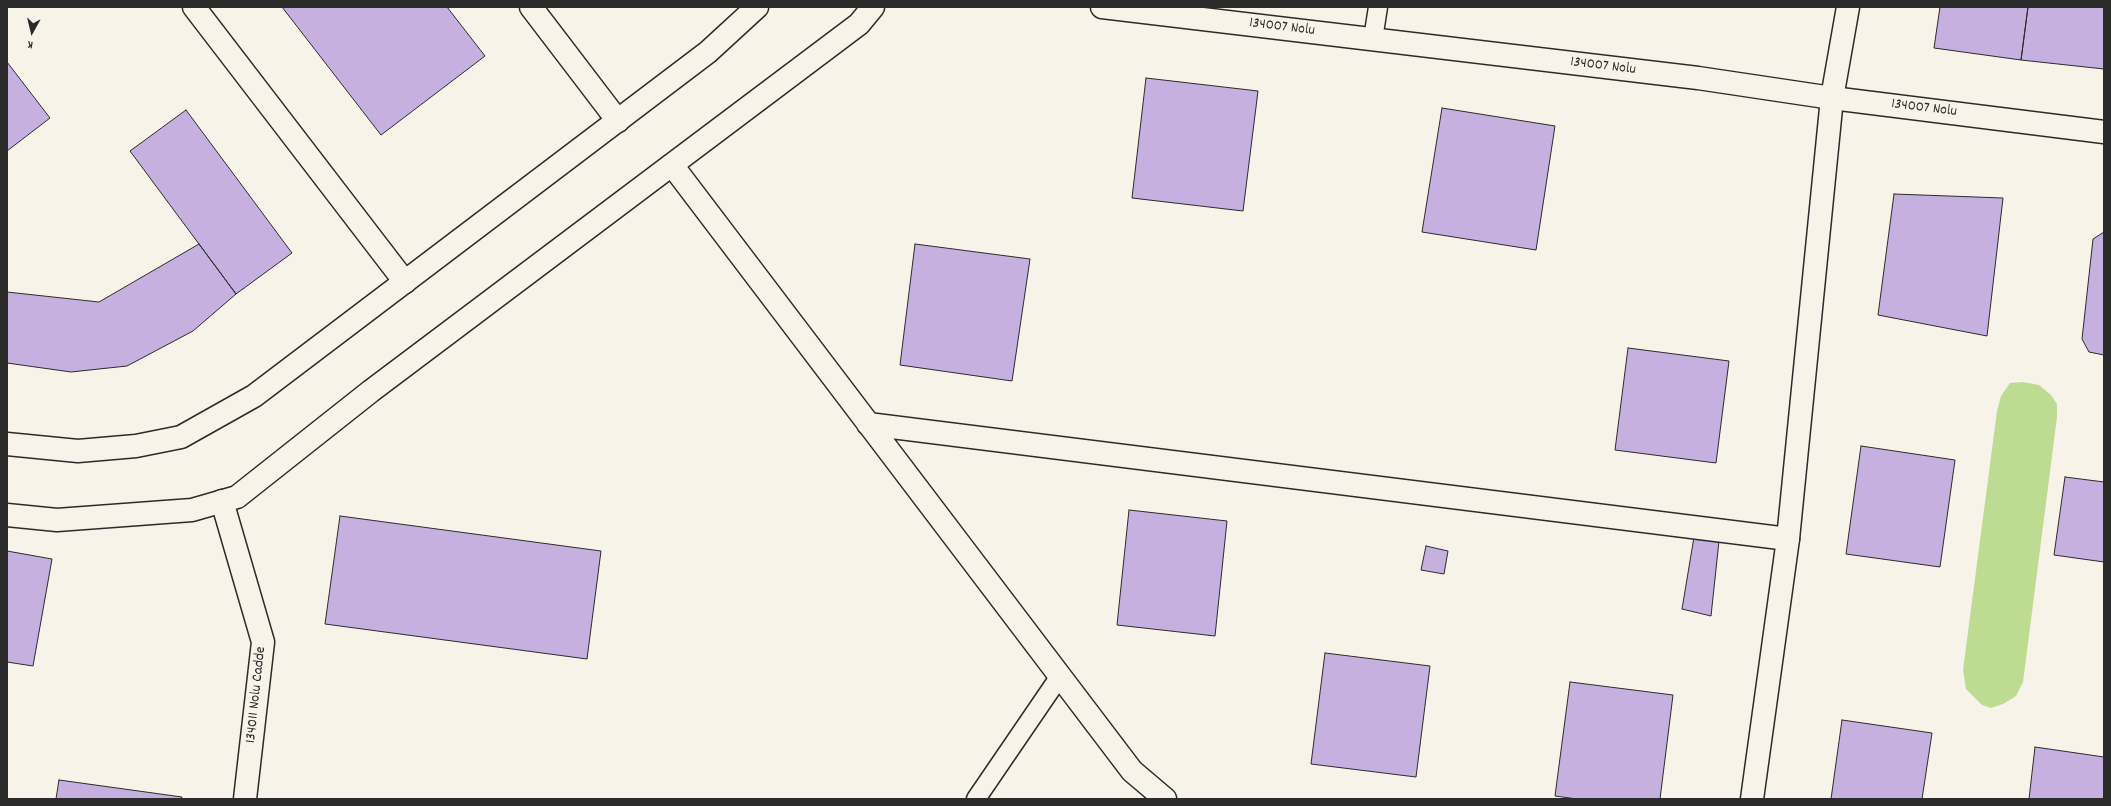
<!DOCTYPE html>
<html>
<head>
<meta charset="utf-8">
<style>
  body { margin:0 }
  #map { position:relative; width:2111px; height:806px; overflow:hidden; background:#f7f3e8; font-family:Dekko,sans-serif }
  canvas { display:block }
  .frame { position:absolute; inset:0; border:8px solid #2b2b2b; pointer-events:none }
  .north { position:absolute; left:12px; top:12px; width:40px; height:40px; -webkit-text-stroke:3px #f7f3e8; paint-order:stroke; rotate:188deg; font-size:11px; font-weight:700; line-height:16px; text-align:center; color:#2b2b2b }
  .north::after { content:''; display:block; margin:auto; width:14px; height:18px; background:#2b2b2b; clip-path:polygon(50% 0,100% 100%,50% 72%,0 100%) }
</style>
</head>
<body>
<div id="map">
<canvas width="2111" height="806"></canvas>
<div class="frame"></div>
<div class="north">K</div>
</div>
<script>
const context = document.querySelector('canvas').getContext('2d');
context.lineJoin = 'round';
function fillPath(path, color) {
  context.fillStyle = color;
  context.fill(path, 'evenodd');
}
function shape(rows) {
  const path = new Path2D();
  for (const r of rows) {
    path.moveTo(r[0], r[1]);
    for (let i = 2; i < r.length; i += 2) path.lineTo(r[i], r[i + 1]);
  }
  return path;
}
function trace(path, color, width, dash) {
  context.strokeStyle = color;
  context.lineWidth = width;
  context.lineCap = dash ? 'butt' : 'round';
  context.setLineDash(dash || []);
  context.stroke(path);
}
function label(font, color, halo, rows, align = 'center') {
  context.font = font + ' Dekko,sans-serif';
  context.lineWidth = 3;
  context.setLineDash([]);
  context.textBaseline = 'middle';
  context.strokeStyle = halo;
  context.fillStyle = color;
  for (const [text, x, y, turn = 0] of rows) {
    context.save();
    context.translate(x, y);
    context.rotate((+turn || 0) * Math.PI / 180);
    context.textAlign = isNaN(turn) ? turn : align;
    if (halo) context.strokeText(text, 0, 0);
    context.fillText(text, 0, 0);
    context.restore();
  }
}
fillPath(shape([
  [2023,382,2039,385,2051,395,2057,404,2057,417,2023,682,2016,696,2003,704,1991,708,1982,705,1966,689,1963,670,1997,411,2001,396,2010,383]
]), '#bedb92');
const building = shape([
  [282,7,447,7,485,56,381,135,282,7],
  [1940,7,2028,7,2021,60,1934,48,1940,7],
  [2028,7,2104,7,2104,69,2021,60,2028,7],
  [7,62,50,118,7,151,7,62],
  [1146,78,1258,91,1243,211,1132,198,1146,78],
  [1442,108,1555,126,1536,250,1422,232,1442,108],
  [186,110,292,253,236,294,130,151,186,110],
  [1894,194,2003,198,1987,336,1878,315,1894,194],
  [2104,232,2104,355,2089,352,2082,339,2093,239,2104,232],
  [199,244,236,294,193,331,127,366,71,372,7,363,7,292,99,302,199,244],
  [915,244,1030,259,1012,381,900,365,915,244],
  [1628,348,1729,361,1716,463,1615,450,1628,348],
  [1861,446,1955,460,1940,567,1846,554,1861,446],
  [2065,477,2104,482,2104,562,2054,555,2065,477],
  [1129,510,1227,521,1215,636,1117,625,1129,510],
  [340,516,601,551,587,659,325,624,340,516],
  [1694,537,1719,541,1711,616,1682,609,1694,537],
  [1426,546,1448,551,1444,574,1421,570,1426,546],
  [7,551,52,559,33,666,7,662,7,551],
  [1325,653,1430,666,1416,777,1311,764,1325,653],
  [1570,682,1673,695,1660,799,1577,799,1555,796,1570,682],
  [1842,720,1932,733,1922,799,1831,799,1842,720],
  [2035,747,2104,757,2104,799,2029,799,2035,747],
  [59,780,182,797,181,799,56,799,59,780]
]);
fillPath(building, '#c5b0e0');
trace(building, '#2b2b2b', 1);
const service = shape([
  [1373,39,1378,7],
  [976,799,1060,676]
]);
const minor = shape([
  [194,7,405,282],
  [531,7,618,121],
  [1102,7,1698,78,1832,98,2104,132],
  [672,165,1132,771,1165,799],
  [868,424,1788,539],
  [222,501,263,642,245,799]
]);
const tertiary = shape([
  [1752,799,1788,539,1832,98,1848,7]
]);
const secondary = shape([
  [7,444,78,451,136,446,181,437,254,396,708,52,757,7],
  [7,515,57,520,192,510,237,497,371,391,859,24,873,7]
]);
trace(service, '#2b2b2b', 21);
trace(minor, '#2b2b2b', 25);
trace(tertiary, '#2b2b2b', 25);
trace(secondary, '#2b2b2b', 25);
trace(service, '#f7f3e8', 18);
trace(minor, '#f7f3e8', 22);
trace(tertiary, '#f7f3e8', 22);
trace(secondary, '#f7f3e8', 22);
label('15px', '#2b2b2b', '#f7f3e8', [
  ["134007 Nolu",1282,28,7],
  ["134007 Nolu",1603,67,7],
  ["134007 Nolu",1924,109,7],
  ["134011 Nolu Cadde",257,695,-84]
]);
</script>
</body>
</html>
